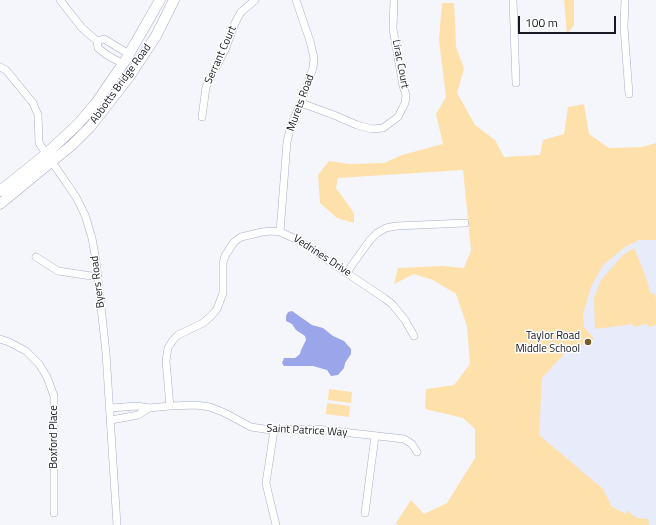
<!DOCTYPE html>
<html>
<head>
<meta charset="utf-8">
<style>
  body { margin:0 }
  #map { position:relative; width:656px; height:525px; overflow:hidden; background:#f5f6fc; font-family:"Titillium Web",sans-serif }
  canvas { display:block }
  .scale { position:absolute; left:518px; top:16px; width:98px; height:18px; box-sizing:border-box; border:2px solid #161822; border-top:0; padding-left:5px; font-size:12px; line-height:14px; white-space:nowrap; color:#161822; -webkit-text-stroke:3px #fff; paint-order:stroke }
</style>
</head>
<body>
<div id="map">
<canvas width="656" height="525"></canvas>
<div class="scale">100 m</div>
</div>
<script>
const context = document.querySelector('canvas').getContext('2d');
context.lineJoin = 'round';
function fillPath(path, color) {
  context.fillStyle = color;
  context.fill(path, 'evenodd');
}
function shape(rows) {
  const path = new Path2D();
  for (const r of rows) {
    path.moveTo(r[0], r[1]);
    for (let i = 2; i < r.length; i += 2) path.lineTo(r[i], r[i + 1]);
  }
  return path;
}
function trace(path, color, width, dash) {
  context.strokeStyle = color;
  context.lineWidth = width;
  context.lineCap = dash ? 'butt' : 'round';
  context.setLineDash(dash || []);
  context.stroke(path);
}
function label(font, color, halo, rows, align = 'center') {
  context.font = font + ' "Titillium Web",sans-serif';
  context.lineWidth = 3;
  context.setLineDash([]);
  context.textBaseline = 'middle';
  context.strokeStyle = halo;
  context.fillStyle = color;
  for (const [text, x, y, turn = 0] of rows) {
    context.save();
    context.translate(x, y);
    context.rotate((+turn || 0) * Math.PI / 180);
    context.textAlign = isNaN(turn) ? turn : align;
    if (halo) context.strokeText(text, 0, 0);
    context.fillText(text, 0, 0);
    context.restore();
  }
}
fillPath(shape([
  [656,151,656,525,530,525,511,160]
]), '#e8ebf9');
fillPath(shape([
  [564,0,574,0,574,25,567,34],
  [442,3,454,3,456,46,464,69,457,93,475,125,495,140,504,157,540,155,543,140,564,134,568,107,584,104,589,134,609,148,642,147,656,143,656,240,639,240,625,247,603,265,591,287,583,314,584,327,594,339,564,354,542,378,539,435,603,489,612,507,626,514,628,510,632,515,638,518,648,519,649,525,398,525,396,523,411,500,424,514,447,503,475,458,475,429,463,418,425,409,426,389,454,385,470,364,467,326,456,294,433,280,414,274,394,284,398,268,442,266,464,268,471,250,463,170,338,178,336,188,354,213,354,223,337,218,320,203,318,175,329,161,349,164,384,163,402,155,443,144,436,114,446,97,439,40],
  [634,248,644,272,651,294,654,293,656,300,656,325,648,327,647,324,646,324,634,327,633,324,595,329,594,298,601,280,623,255],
  [329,389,352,392,351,403,328,400],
  [327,403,350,406,349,417,326,414]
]), '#fee0ab');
fillPath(shape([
  [292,311,312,325,323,328,333,336,344,341,351,349,351,354,345,363,344,368,338,375,331,376,327,370,313,366,284,366,282,363,284,358,295,358,300,354,301,350,306,340,305,336,296,330,292,324,286,321,286,316,288,312]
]), '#9ba5e9');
const street = shape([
  [60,0,82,28,97,41,98,48,107,55,123,64],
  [513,0,516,83],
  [625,0,624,27,629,94],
  [97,41,104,39,129,54],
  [0,67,6,70,33,103,38,115,39,143,76,197,85,215,92,238,96,261,106,353,117,525],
  [301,103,334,115,357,125,372,129,383,128,398,117,405,103,406,95,403,86,393,29,394,0],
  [202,117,206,87,212,75,225,50,235,23,241,12,255,0],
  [280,232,287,142,291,125,301,103,313,68,314,58,310,41,296,0],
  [36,257,58,271,98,277],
  [347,272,370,240,377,233,386,228,396,226,465,223],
  [0,339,9,342,26,351,39,364,47,377,54,396,54,513],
  [170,406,166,361,168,348,173,340,178,335,203,323,211,316,217,309,223,293,223,263,225,256,234,242,241,237,262,232,272,231,280,232,298,240,384,298,392,304,405,320,414,336],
  [111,408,137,406,149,408,170,406,196,405,210,407,225,413,251,427,271,430,316,429,404,439,412,444,417,452],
  [111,420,138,415,149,408],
  [274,430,266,483,268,492,276,525],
  [365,513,375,436]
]);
const secondary = shape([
  [0,191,46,154,78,124,96,103,125,61,160,0],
  [0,204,72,145,91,126,129,77,156,36,174,0]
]);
trace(street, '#a8adc8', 8);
trace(secondary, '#a8adc8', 11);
trace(street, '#fff', 7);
trace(secondary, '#fff', 10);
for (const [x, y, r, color] of [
  [588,342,4,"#775e2f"]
]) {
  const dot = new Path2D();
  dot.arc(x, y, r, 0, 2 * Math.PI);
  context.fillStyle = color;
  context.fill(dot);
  trace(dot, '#fff', 1.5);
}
label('11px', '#161822', '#fff', [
  ["Serrant Court",221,55,-66],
  ["Lirac Court",400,64,79],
  ["Abbotts Bridge Road",121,84,-54],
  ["Murets Road",301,103,-70],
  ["Vedrines Drive",322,256,33],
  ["Byers Road",98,282,-97],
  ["Saint Patrice Way",307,431,3],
  ["Boxford Place",54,437,-90]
]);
label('11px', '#161822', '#fff', [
  ["Taylor Road",580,336],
  ["Middle School",580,349]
], 'right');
</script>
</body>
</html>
